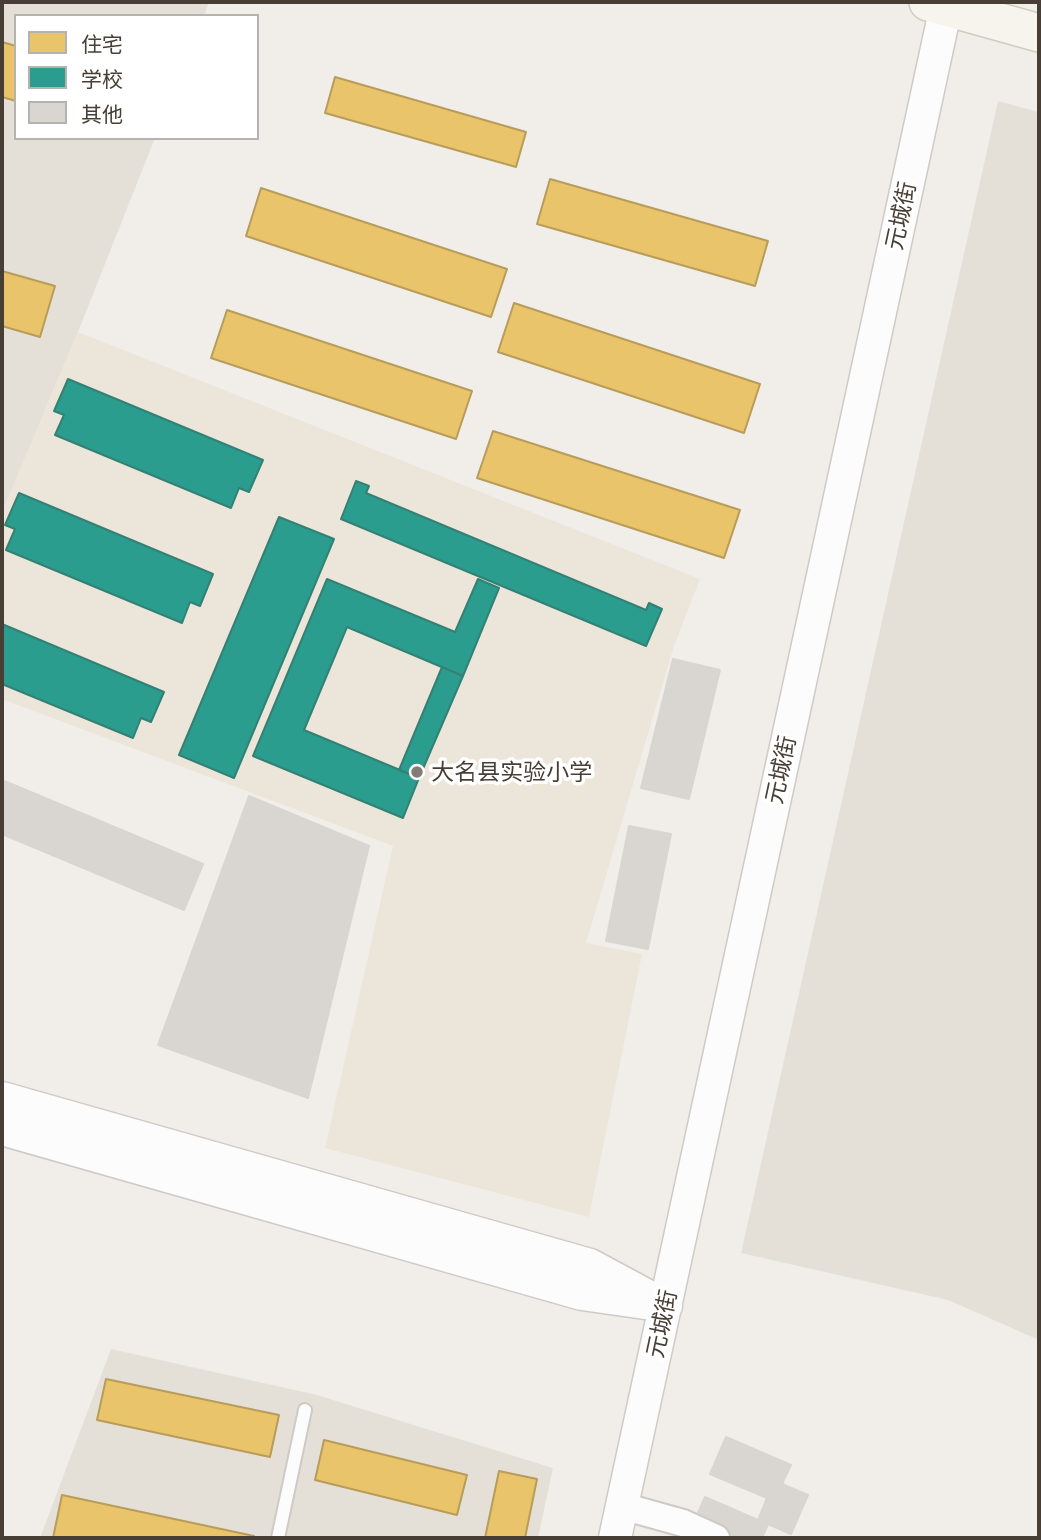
<!DOCTYPE html>
<html>
<head>
<meta charset="utf-8">
<style>
  body { margin:0 }
  #map { position:relative; width:1041px; height:1540px; overflow:hidden; background:#f1eeea; font-family:"Exo 2","Noto Sans SC",sans-serif }
  canvas { display:block }
  .frame { position:absolute; inset:0; border:4px solid #473f36; pointer-events:none }
  .legend { position:absolute; left:14px; top:14px; width:245px; height:126px; box-sizing:border-box; background:#fff; border:2px solid #b5b2af; margin:0; padding:9px 12px; list-style:none; font-size:21px; color:#473f36 }
  .legend li { display:flex; align-items:center; gap:14px; height:35px }
  .legend b { width:35px; border:2px solid #b5b2af }
</style>
</head>
<body>
<div id="map">
<canvas width="1041" height="1540"></canvas>
<div class="frame"></div>
<ul class="legend">
<li><b style="height:19px;background:#e9c46a"></b>住宅</li>
<li><b style="height:19px;background:#2a9d8f"></b>学校</li>
<li><b style="height:19px;background:#d9d5d1"></b>其他</li>
</ul>
</div>
<script>
const context = document.querySelector('canvas').getContext('2d');
context.lineJoin = 'round';
function fillPath(path, color) {
  context.fillStyle = color;
  context.fill(path, 'evenodd');
}
function shape(rows) {
  const path = new Path2D();
  for (const r of rows) {
    path.moveTo(r[0], r[1]);
    for (let i = 2; i < r.length; i += 2) path.lineTo(r[i], r[i + 1]);
  }
  return path;
}
function trace(path, color, width, dash) {
  context.strokeStyle = color;
  context.lineWidth = width;
  context.lineCap = dash ? 'butt' : 'round';
  context.setLineDash(dash || []);
  context.stroke(path);
}
function label(font, color, halo, rows, align = 'center') {
  context.font = font + ' "Exo 2","Noto Sans SC",sans-serif';
  context.lineWidth = 7;
  context.setLineDash([]);
  context.textBaseline = 'middle';
  context.strokeStyle = halo;
  context.fillStyle = color;
  for (const [text, x, y, turn = 0] of rows) {
    context.save();
    context.translate(x, y);
    context.rotate((+turn || 0) * Math.PI / 180);
    context.textAlign = isNaN(turn) ? turn : align;
    if (halo) context.strokeText(text, 0, 0);
    context.fillText(text, 0, 0);
    context.restore();
  }
}
fillPath(shape([
  [2,2,209,2,204,16,16,16,16,138,155,138,78,332,2,513],
  [998,101,1039,112,1039,1340,948,1300,741,1253],
  [111,1349,317,1395,553,1468,538,1538,40,1538]
]), '#e5e0d7');
fillPath(shape([
  [78,332,700,579,673,649,586,943,642,954,589,1217,325,1148,393,846,2,699,2,513]
]), '#ece5d9');
const homes = shape([
  [2,42,16,46,16,101,2,97,2,42],
  [335,77,526,132,516,167,325,113,335,77],
  [550,179,768,241,755,286,537,224,550,179],
  [261,188,507,269,491,317,246,236,261,188],
  [2,271,55,286,40,337,2,326,2,271],
  [514,303,760,384,744,433,498,352,514,303],
  [227,310,472,391,456,439,211,358,227,310],
  [493,431,740,510,724,558,477,478,493,431],
  [106,1379,279,1415,270,1457,97,1420,106,1379],
  [324,1440,467,1475,457,1515,315,1480,324,1440],
  [499,1471,537,1479,525,1538,485,1538,499,1471],
  [62,1495,254,1536,254,1538,53,1538,62,1495]
]);
fillPath(homes, '#e9c46a');
trace(homes, '#b89c5a', 2);
const schools = shape([
  [68,379,263,460,249,492,239,488,231,508,55,435,64,415,54,411,68,379],
  [356,481,369,486,366,493,646,610,649,603,662,609,646,646,341,519,356,481],
  [19,493,213,574,200,606,190,602,182,623,6,550,15,529,5,525,19,493],
  [279,517,334,539,234,778,179,755,279,517],
  [327,579,455,632,478,579,499,588,463,676,347,627,304,730,419,778,403,818,253,756,327,579],
  [2,624,164,692,151,722,141,718,133,738,2,684,2,624],
  [442,667,463,676,419,778,399,770,442,667]
]);
fillPath(schools, '#2a9d8f');
trace(schools, '#338174', 2);
const building = shape([
  [673,659,720,670,689,799,641,788,673,659],
  [2,780,203,864,184,910,2,834,2,780],
  [249,796,369,846,308,1098,158,1045,249,796],
  [629,826,671,834,648,949,606,941,629,826],
  [726,1437,791,1465,782,1484,808,1495,791,1534,768,1524,762,1538,733,1538,694,1522,705,1497,758,1520,767,1498,710,1474,726,1437]
]);
fillPath(building, '#d9d5d1');
trace(building, '#d9d5d0', 2);
const service = shape([
  [278,1538,305,1410]
]);
const minor = shape([
  [622,1506,683,1523,716,1538]
]);
const tertiary = shape([
  [2,1098,590,1265,666,1306],
  [2,1129,582,1294,645,1303],
  [615,1538,947,2]
]);
const secondary = shape([
  [928,2,1039,33]
]);
trace(service, '#cecac6', 16);
trace(minor, '#cecac6', 30);
trace(tertiary, '#cecac6', 35);
trace(secondary, '#d1cbc1', 40);
trace(service, '#fdfcfc', 12);
trace(minor, '#fdfcfc', 26);
trace(tertiary, '#fdfcfc', 32);
trace(secondary, '#f7f4ee', 37);
for (const [x, y, r, color] of [
  [417,772,7,"#827c75"]
]) {
  const dot = new Path2D();
  dot.arc(x, y, r, 0, 2 * Math.PI);
  context.fillStyle = color;
  context.fill(dot);
  trace(dot, '#fff', 2.5);
}
label('23px', '#473f36', '#fff', [
  ["元城街",901,216,-78],
  ["元城街",781,770,-78],
  ["元城街",662,1324,-78]
]);
label('23px', '#473f36', '#fff', [
  ["大名县实验小学",431,772]
], 'left');
</script>
</body>
</html>
